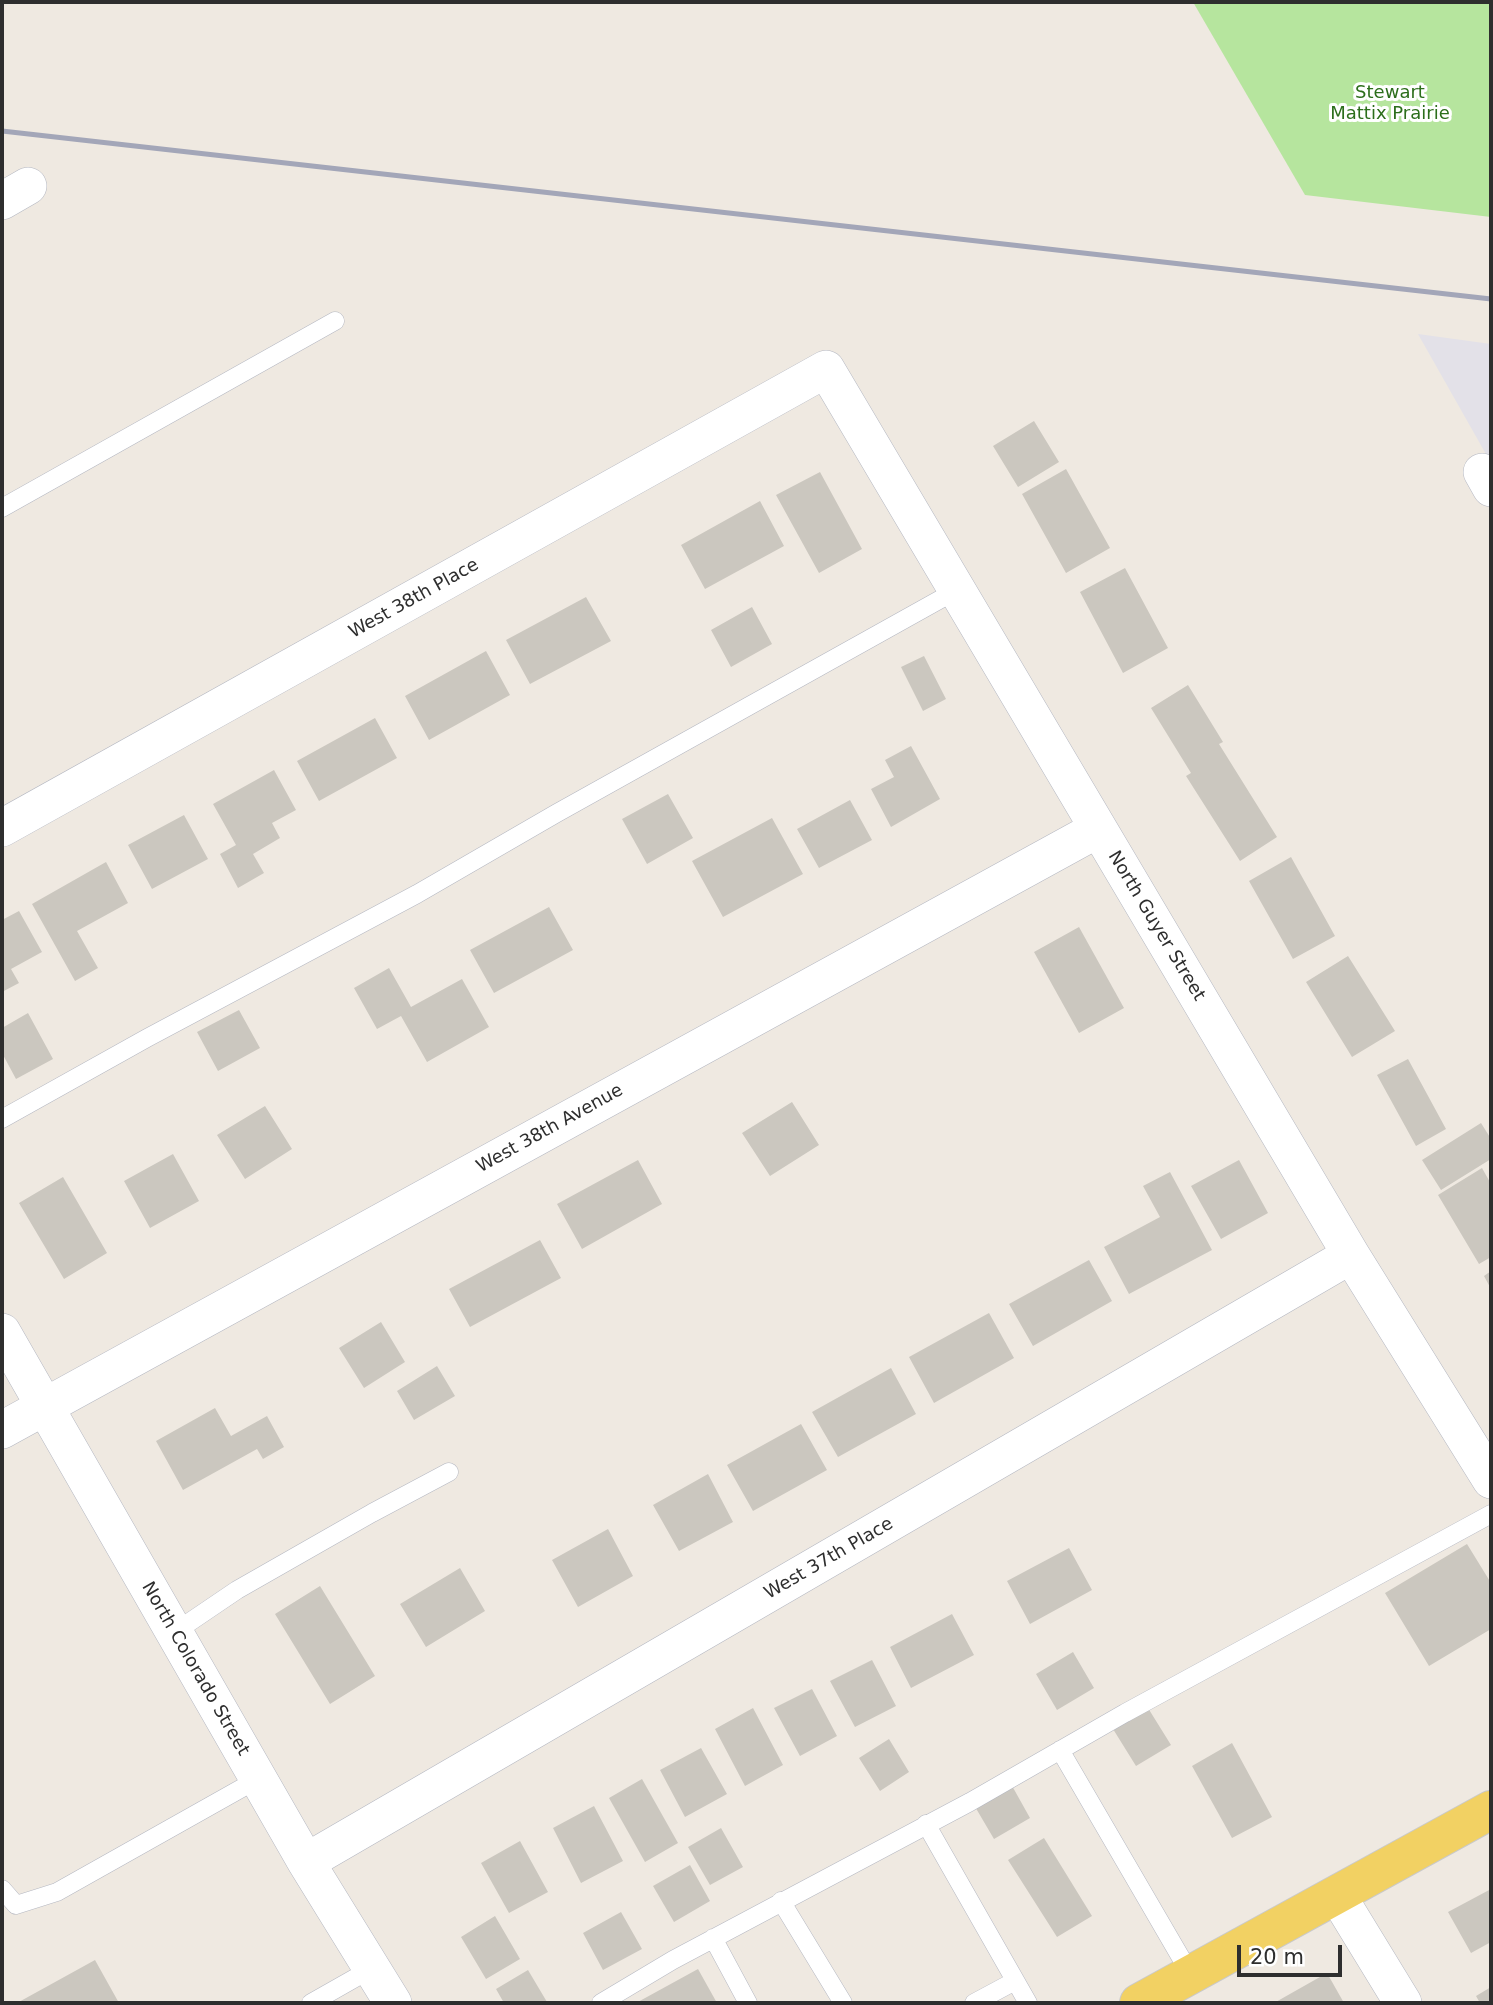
<!DOCTYPE html>
<html>
<head>
<meta charset="utf-8">
<style>
  body { margin:0 }
  #map { position:relative; width:1493px; height:2005px; overflow:hidden; background:#efe9e1; font-family:"DejaVu Sans",sans-serif }
  canvas { display:block }
  .frame { position:absolute; inset:0; border:4px solid #2e2e2e; pointer-events:none }
  .scale { position:absolute; left:1237px; top:1945px; width:105px; height:32px; box-sizing:border-box; border:4px solid #2e2e2e; border-top:0; padding-left:9px; font-size:21px; line-height:24px; white-space:nowrap; color:#2e2e2e; -webkit-text-stroke:5px #fff; paint-order:stroke }
</style>
</head>
<body>
<div id="map">
<canvas width="1493" height="2005"></canvas>
<div class="frame"></div>
<div class="scale">20 m</div>
</div>
<script>
const context = document.querySelector('canvas').getContext('2d');
context.lineJoin = 'round';
function fillPath(path, color) {
  context.fillStyle = color;
  context.fill(path, 'evenodd');
}
function shape(rows) {
  const path = new Path2D();
  for (const r of rows) {
    path.moveTo(r[0], r[1]);
    for (let i = 2; i < r.length; i += 2) path.lineTo(r[i], r[i + 1]);
  }
  return path;
}
function trace(path, color, width, dash) {
  context.strokeStyle = color;
  context.lineWidth = width;
  context.lineCap = dash ? 'butt' : 'round';
  context.setLineDash(dash || []);
  context.stroke(path);
}
function label(font, color, halo, rows, align = 'center') {
  context.font = font + ' "DejaVu Sans",sans-serif';
  context.lineWidth = 6;
  context.setLineDash([]);
  context.textBaseline = 'middle';
  context.strokeStyle = halo;
  context.fillStyle = color;
  for (const [text, x, y, turn = 0] of rows) {
    context.save();
    context.translate(x, y);
    context.rotate((+turn || 0) * Math.PI / 180);
    context.textAlign = isNaN(turn) ? turn : align;
    if (halo) context.strokeText(text, 0, 0);
    context.fillText(text, 0, 0);
    context.restore();
  }
}
fillPath(shape([
  [1418,334,1491,344,1491,463]
]), '#e3e1e8');
fillPath(shape([
  [1193,2,1491,2,1491,217,1305,195]
]), '#b6e59e');
fillPath(shape([
  [1034,421,1059,462,1018,487,993,446],
  [1066,469,1110,548,1066,573,1022,494],
  [820,472,862,549,819,573,776,495],
  [760,501,784,546,705,589,681,545],
  [1125,568,1168,648,1123,673,1080,592],
  [586,597,611,641,530,684,506,640],
  [752,607,772,644,731,667,711,630],
  [486,651,510,695,429,740,405,696],
  [924,656,946,699,923,711,901,667],
  [1188,685,1223,742,1219,744,1277,837,1240,861,1186,776,1191,773,1151,708],
  [375,718,397,758,319,801,297,761],
  [911,746,940,799,891,827,871,789,894,777,885,760],
  [274,770,296,810,272,823,280,838,253,854,264,873,238,888,220,854,236,845,213,804],
  [668,794,693,838,647,864,622,819],
  [850,800,872,840,819,868,797,829],
  [184,815,208,859,152,889,128,845],
  [772,818,803,874,723,917,692,861],
  [1291,857,1335,936,1293,959,1249,881],
  [106,862,128,903,77,931,98,968,75,981,32,904],
  [549,907,573,950,494,993,470,950],
  [19,911,42,952,11,969,19,983,2,992,2,920],
  [1079,927,1124,1008,1079,1033,1034,952],
  [1348,956,1395,1031,1352,1057,1306,982],
  [389,968,411,1007,462,979,489,1027,427,1062,401,1016,377,1029,354,988],
  [239,1010,260,1048,218,1071,197,1032],
  [28,1013,53,1059,16,1079,2,1053,2,1028],
  [1408,1059,1446,1129,1416,1146,1377,1075],
  [792,1102,819,1145,770,1176,742,1133],
  [265,1106,292,1149,245,1179,217,1135],
  [1481,1123,1491,1139,1491,1159,1441,1190,1422,1160],
  [173,1154,199,1201,150,1228,124,1181],
  [638,1160,662,1204,582,1249,557,1204],
  [1239,1160,1268,1213,1221,1239,1191,1186],
  [1482,1168,1491,1184,1491,1257,1479,1264,1438,1195],
  [1170,1172,1212,1250,1129,1294,1104,1247,1160,1217,1143,1186],
  [63,1177,107,1253,64,1279,19,1203],
  [540,1240,561,1278,470,1327,449,1289],
  [1089,1260,1112,1301,1033,1346,1009,1304],
  [1491,1271,1491,1289,1484,1276],
  [989,1313,1014,1358,934,1403,909,1357],
  [381,1322,405,1362,364,1388,339,1348],
  [437,1366,455,1396,414,1420,397,1391],
  [891,1368,916,1414,838,1457,812,1412],
  [215,1408,231,1436,267,1416,284,1447,263,1459,257,1449,183,1490,156,1441],
  [801,1424,827,1470,753,1511,727,1465],
  [708,1474,733,1522,679,1551,653,1505],
  [608,1529,633,1576,578,1607,552,1560],
  [1467,1544,1491,1583,1491,1629,1429,1666,1385,1593],
  [1069,1548,1092,1590,1030,1624,1007,1581],
  [460,1568,485,1611,426,1647,400,1604],
  [320,1586,375,1676,330,1704,275,1614],
  [952,1614,974,1655,911,1688,890,1647],
  [1073,1652,1094,1688,1057,1710,1036,1674],
  [872,1660,896,1706,855,1727,830,1681],
  [812,1689,837,1736,800,1756,774,1708],
  [753,1708,783,1765,745,1786,715,1729],
  [1148,1708,1171,1745,1136,1766,1113,1729],
  [889,1739,909,1772,880,1791,859,1758],
  [1232,1743,1272,1817,1232,1838,1192,1766],
  [701,1748,727,1794,685,1817,660,1770],
  [642,1779,678,1843,645,1862,609,1798],
  [1011,1784,1030,1818,994,1839,974,1805],
  [594,1806,623,1861,581,1883,553,1828],
  [721,1828,743,1867,710,1885,688,1847],
  [1044,1838,1092,1916,1057,1937,1008,1860],
  [520,1841,548,1892,509,1913,481,1863],
  [690,1865,710,1901,674,1922,653,1886],
  [1491,1889,1491,1942,1471,1953,1448,1912],
  [621,1912,642,1949,603,1970,583,1933],
  [495,1916,520,1959,486,1979,461,1937],
  [95,1960,119,2003,17,2003],
  [698,1969,717,2003,636,2003],
  [528,1970,547,2002,504,2003,496,1989],
  [1327,1973,1344,2003,1274,2003],
  [1491,1987,1491,2003,1480,2003,1476,1996]
]), '#cbc7bf');
const service = shape([
  [2,508,335,321],
  [2,1119,147,1038,417,894,557,813,957,590],
  [175,1632,237,1590,372,1513,449,1472],
  [1060,1750,1191,1975],
  [926,1824,1028,2003],
  [2,1889,16,1905,57,1892,258,1779],
  [781,1901,843,2003],
  [713,1938,748,2003],
  [311,2003,371,1969],
  [601,2003,673,1960,970,1802,1125,1713,1491,1514],
  [974,2003,1015,1981]
]);
const minor = shape([
  [2,201,28,186],
  [1482,472,1491,488],
  [2,828,826,369,1351,1255,1491,1480],
  [2,1332,306,1862,393,2003],
  [2,1430,1098,829],
  [306,1862,1351,1255],
  [1337,1895,1403,2003]
]);
const primary = shape([
  [1139,2003,1491,1810]
]);
trace(service, '#b4b7c1', 19);
trace(minor, '#b4b7c1', 38);
trace(primary, '#c9c9c9', 40);
trace(service, '#fff', 18);
trace(minor, '#fff', 37);
trace(primary, '#f2d163', 38);
trace(shape([
  [2,131,1491,299]
]), '#a3a6b8', 5);
label('18px', '#2c6e1b', '#fff', [
  ["Stewart",1390,93],
  ["Mattix Prairie",1390,114]
]);
label('18px', '#2e2e2e', '#fff', [
  ["West 38th Place",414,599,-29],
  ["North Guyer Street",1156,926,59],
  ["West 38th Avenue",550,1129,-29],
  ["West 37th Place",829,1559,-30],
  ["North Colorado Street",195,1669,60]
]);
</script>
</body>
</html>
